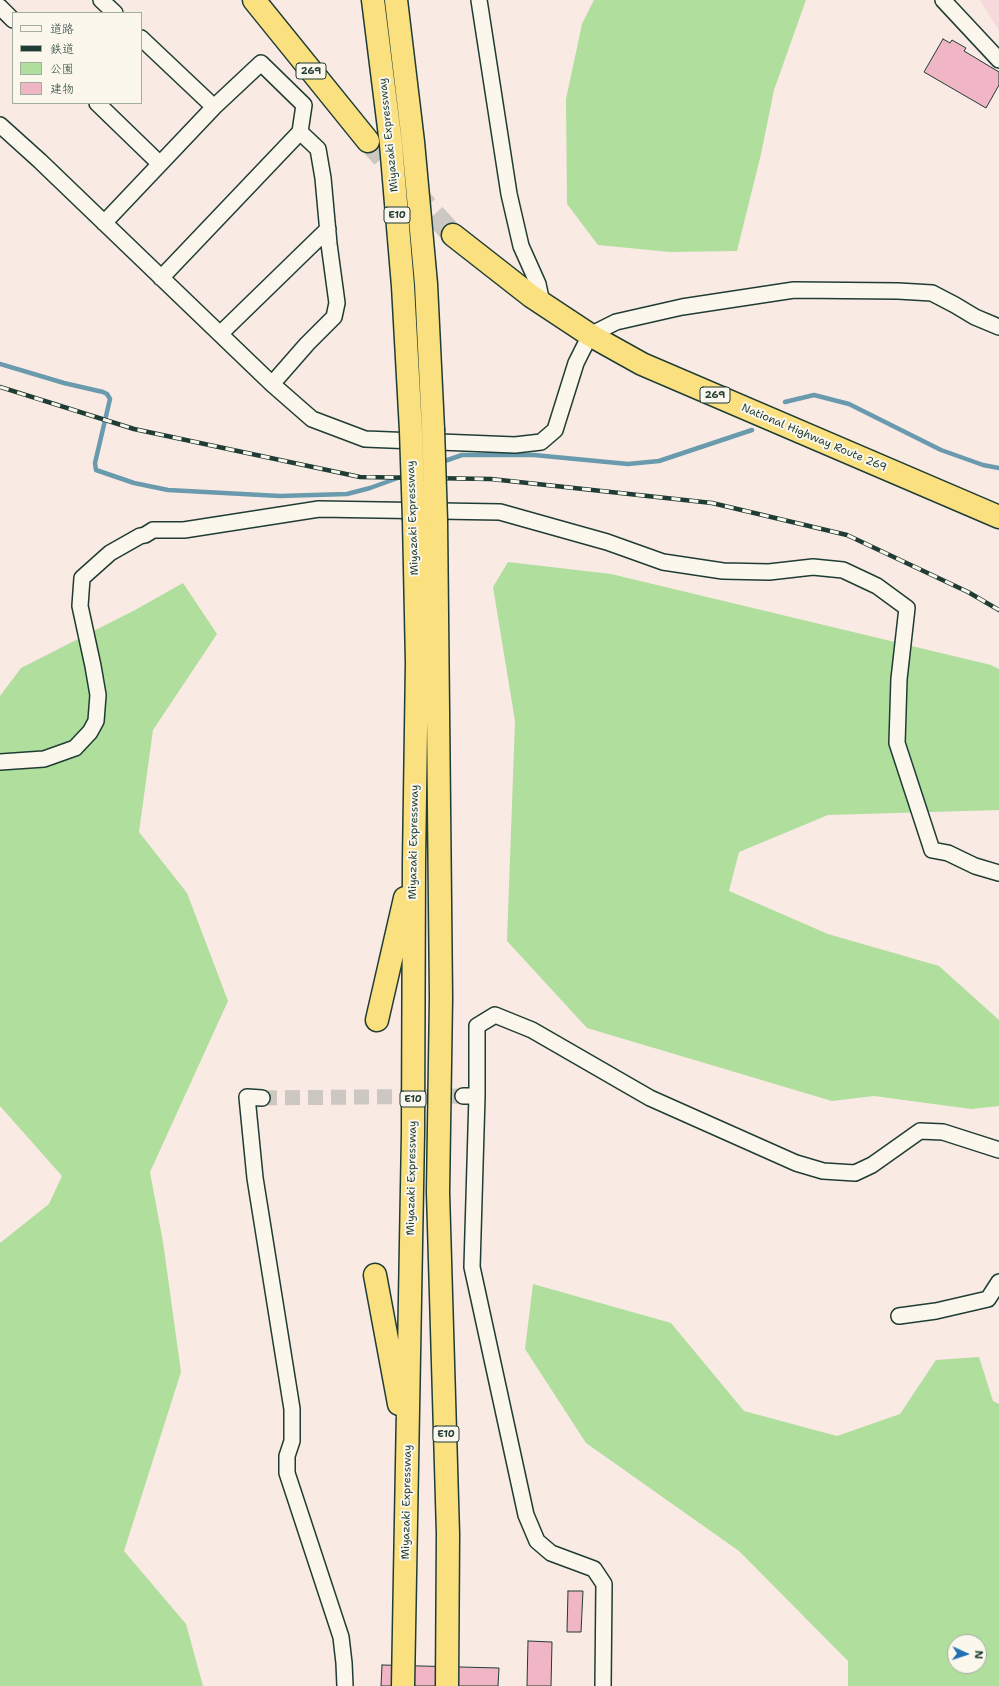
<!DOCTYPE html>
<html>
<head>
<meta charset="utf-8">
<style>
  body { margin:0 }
  #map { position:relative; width:999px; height:1686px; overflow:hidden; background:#f9eae4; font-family:"Shantell Sans","Klee One",sans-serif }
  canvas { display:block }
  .legend { position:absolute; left:12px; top:12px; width:130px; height:92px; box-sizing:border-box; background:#fbf7ec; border:1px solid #a3ada2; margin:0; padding:5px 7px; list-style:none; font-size:12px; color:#1f3d34 }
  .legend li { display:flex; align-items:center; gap:8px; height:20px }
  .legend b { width:20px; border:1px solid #a3ada2 }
  .north { position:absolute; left:947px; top:1634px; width:40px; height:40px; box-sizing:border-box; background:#fbf7ec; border:1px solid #a3ada2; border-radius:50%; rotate:93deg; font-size:11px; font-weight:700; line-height:16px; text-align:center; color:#1f3d34 }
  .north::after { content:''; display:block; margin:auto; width:14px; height:18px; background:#1f6fb2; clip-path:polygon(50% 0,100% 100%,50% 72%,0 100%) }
</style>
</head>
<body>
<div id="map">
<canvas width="999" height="1686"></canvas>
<ul class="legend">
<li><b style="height:5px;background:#fbf7ec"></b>道路</li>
<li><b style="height:5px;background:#1f3d34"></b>鉄道</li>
<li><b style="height:11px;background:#b0de9d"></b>公園</li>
<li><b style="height:11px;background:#f0b6c6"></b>建物</li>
</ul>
<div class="north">N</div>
</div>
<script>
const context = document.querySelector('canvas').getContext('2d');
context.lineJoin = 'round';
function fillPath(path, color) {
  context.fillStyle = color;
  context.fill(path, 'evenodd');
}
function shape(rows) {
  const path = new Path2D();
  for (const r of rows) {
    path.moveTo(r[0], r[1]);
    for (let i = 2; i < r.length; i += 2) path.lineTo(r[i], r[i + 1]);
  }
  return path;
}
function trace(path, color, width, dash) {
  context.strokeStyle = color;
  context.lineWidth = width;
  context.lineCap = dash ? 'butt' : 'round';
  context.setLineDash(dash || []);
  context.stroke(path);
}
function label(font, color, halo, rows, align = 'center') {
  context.font = font + ' "Shantell Sans",sans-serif';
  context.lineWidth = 4;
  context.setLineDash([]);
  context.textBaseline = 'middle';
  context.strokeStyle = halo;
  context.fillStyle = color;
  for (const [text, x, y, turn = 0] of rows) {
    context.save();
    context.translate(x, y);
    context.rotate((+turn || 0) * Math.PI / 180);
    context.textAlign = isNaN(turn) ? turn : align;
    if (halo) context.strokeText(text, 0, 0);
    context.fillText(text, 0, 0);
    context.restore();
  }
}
fillPath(shape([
  [980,0,999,0,999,31]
]), '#f6dadb');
fillPath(shape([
  [594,0,806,0,774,90,761,154,737,251,670,252,598,245,567,204,566,99,582,24],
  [508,562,611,574,991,665,999,669,999,810,828,815,739,852,729,891,828,934,939,966,999,1020,999,1106,971,1109,874,1096,832,1101,587,1028,507,941,515,721,493,587],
  [183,583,217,634,153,730,139,832,187,893,228,1001,150,1172,163,1242,181,1372,124,1551,186,1624,203,1686,0,1686,0,1243,49,1204,62,1176,0,1106,0,696,21,668,135,610],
  [533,1284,671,1323,744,1411,837,1436,900,1414,936,1360,979,1357,993,1401,999,1404,999,1686,848,1686,848,1661,739,1551,586,1443,525,1349],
  [955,1642,979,1642,979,1666,955,1666]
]), '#b0de9d');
trace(shape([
  [0,364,64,383,103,392,107,394,110,399,95,463,96,470,134,483,168,490,280,496,347,494,370,488,406,475],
  [785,402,814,395,849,404,941,450,983,465,999,468],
  [439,463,462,455,534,455,628,464,659,461,752,430]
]), '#6a9aad', 4.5);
const building = shape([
  [943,39,950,43,952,40,966,48,964,51,999,72,999,85,986,108,924,72,943,39],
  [568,1591,583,1591,581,1632,567,1632,568,1591],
  [528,1641,552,1642,551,1686,527,1686,528,1641],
  [382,1665,499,1668,498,1686,381,1686,382,1665]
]);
fillPath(building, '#f0b6c6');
trace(building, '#1f3d34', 1);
trace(shape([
  [262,1098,463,1096]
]), '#cdc7c1', 15, [15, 8]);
trace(shape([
  [368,141,453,235]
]), '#cdc7c1', 22, [22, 11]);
const minor = shape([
  [101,0,115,13],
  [479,0,509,194,521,246,538,284,542,303],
  [943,0,999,60],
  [0,7,13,20],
  [141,38,214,107],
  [97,103,160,164],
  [0,125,40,161,272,384,312,419,365,439,515,445,541,442,555,430,576,363,590,335,616,322,682,307,794,290,898,291,932,293,955,305,975,317,999,327],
  [104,223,214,107,261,63,304,105,300,132,318,149,323,178,329,244,337,303,334,317,307,344,272,384],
  [161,278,300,132],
  [220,334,328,229],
  [0,762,44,759,75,748,90,732,96,721,98,695,93,666,80,606,82,578,110,553,140,536,145,535,153,530,184,530,319,509,500,512,607,542,663,562,723,571,769,572,813,567,843,570,877,586,907,608,899,679,897,743,932,850,948,853,975,866,999,873],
  [463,1096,477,1096],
  [262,1098,247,1097,255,1178,292,1409,292,1441,287,1456,287,1473,341,1637,344,1663,345,1686],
  [899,1316,936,1311,988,1299,999,1282],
  [603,1686,604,1584,594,1569,551,1553,537,1541,526,1515,472,1267,477,1096,477,1026,495,1015,532,1030,650,1098,796,1163,823,1171,855,1173,872,1165,920,1131,943,1132,999,1150]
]);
const highway = shape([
  [254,0,368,141],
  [373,0,391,144,403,286,411,431],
  [396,0,413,142,426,284,433,429],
  [453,235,531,296,590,335,642,364,999,517],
  [436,520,441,998,438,1192,448,1534,447,1686],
  [377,1020,405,898],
  [375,1275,399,1404],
  [403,1686,413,1133,414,861,417,663,414,520]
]);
trace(minor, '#1f3d34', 18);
trace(highway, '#1f3d34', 25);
trace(minor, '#fbf7ec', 15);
trace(highway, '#fbe080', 22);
const rail = shape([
  [0,387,134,429,360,477,491,479,712,503,847,535,968,592,999,610]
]);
trace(rail, '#1f3d34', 4.5);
trace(rail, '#fbf7ec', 3, [9]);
const highwayBridge = shape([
  [433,429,436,520],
  [411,431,414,520]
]);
trace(highwayBridge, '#1f3d34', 25, []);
trace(highwayBridge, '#fbe080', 22);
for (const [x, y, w] of [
  [311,71,30],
  [397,215,26],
  [715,395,30],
  [413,1099,26],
  [446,1434,26]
]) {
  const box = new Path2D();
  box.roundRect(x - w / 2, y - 8, w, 16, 3);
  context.fillStyle = '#fbf7ec';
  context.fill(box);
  trace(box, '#1f3d34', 1);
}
label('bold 10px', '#1f3d34', null, [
  ["269",311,71],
  ["E10",397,215],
  ["269",715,395],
  ["E10",413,1099],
  ["E10",446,1434]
]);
label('11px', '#1f3d34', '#fbf7ec', [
  ["Miyazaki Expressway",389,135,-96],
  ["National Highway Route 269",814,438,23],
  ["Miyazaki Expressway",413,518,-92],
  ["Miyazaki Expressway",414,842,-89],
  ["Miyazaki Expressway",412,1178,-89],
  ["Miyazaki Expressway",407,1502,-89]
]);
</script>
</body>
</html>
